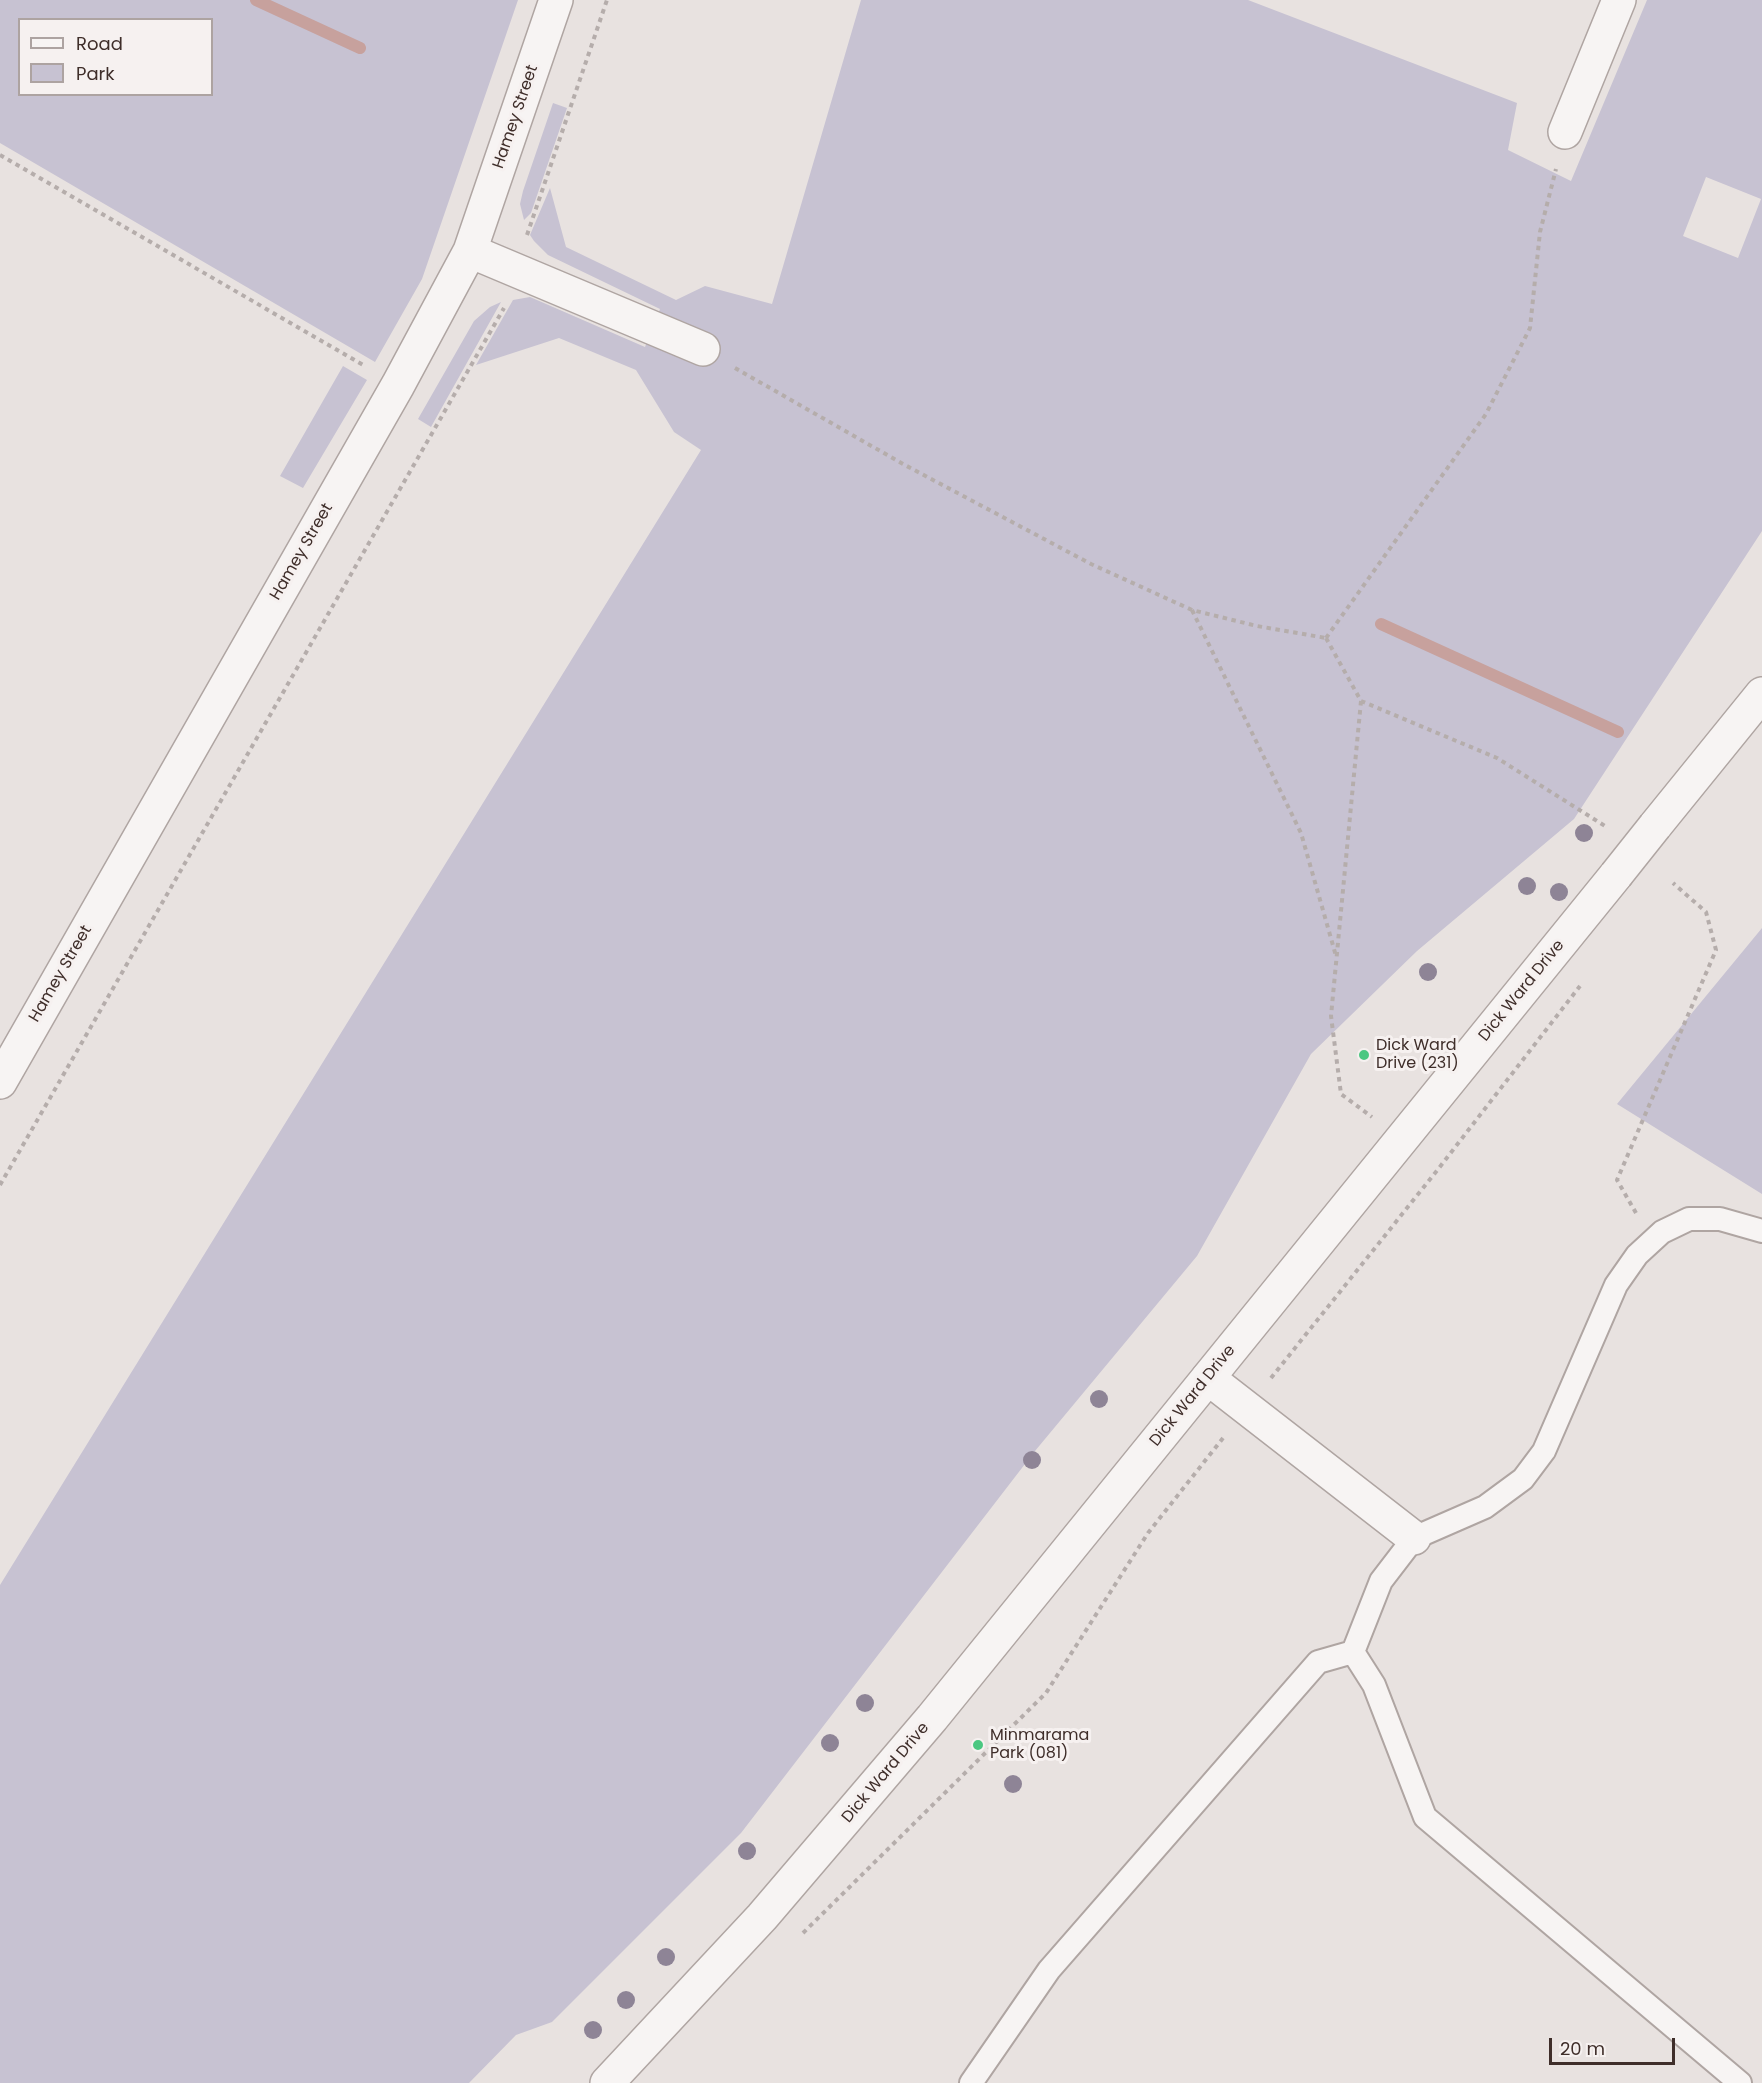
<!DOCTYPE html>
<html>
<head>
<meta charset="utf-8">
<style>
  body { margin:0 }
  #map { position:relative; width:1762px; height:2083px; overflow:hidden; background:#e8e2e0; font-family:Poppins,sans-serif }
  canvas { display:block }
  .legend { position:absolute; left:18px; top:18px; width:195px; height:78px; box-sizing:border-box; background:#f6f1f0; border:2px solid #ada3a1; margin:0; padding:8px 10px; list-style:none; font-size:18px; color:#3f2e2a }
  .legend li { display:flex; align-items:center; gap:12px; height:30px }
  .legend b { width:30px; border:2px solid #ada3a1 }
  .scale { position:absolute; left:1549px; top:2038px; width:126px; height:27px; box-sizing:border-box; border:3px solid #3f2e2a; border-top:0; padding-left:8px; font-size:18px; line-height:21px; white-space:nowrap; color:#3f2e2a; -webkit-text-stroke:4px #f6f1f0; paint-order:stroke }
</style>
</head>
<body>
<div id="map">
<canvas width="1762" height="2083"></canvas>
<ul class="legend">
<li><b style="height:8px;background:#f7f4f3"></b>Road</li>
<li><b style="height:16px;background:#c7c2d2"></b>Park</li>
</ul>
<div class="scale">20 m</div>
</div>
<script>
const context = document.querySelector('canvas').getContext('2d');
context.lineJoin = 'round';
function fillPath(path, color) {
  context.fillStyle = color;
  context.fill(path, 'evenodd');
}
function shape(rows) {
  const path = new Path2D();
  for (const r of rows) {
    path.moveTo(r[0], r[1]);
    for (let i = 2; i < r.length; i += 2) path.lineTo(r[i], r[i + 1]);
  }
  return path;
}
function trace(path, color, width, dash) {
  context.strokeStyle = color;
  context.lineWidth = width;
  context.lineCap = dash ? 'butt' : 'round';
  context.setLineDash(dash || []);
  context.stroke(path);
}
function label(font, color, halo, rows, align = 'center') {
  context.font = font + ' Poppins,sans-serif';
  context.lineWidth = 6;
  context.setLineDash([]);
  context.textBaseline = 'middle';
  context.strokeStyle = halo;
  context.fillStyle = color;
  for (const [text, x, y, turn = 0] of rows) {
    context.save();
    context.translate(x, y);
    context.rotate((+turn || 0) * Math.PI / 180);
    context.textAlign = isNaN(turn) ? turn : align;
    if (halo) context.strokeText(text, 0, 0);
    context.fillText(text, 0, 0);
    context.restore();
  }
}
fillPath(shape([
  [0,0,518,0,422,279,375,362,0,143],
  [20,20,212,20,212,94,20,94],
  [861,0,1248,0,1517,103,1508,150,1571,181,1647,0,1762,0,1762,531,1574,819,1417,951,1311,1054,1197,1256,1035,1451,741,1833,552,2022,516,2035,469,2083,0,2083,0,1585,701,450,674,432,636,370,559,338,476,365,513,300,530,297,645,347,660,309,548,255,534,241,530,235,550,188,566,247,676,300,705,286,772,304],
  [1706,177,1761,199,1738,258,1683,236],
  [553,103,567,108,531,213,524,220,520,204,523,191],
  [501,302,431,427,418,419,474,321,490,307],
  [343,366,367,380,303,488,280,476],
  [1762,928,1762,1194,1617,1104]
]), '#c7c2d2');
trace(shape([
  [256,0,360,48],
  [1381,624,1618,732]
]), '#c7a19d', 12);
const service = shape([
  [1353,1652,1381,1581,1414,1538,1485,1507,1523,1479,1544,1451,1616,1285,1637,1255,1662,1232,1689,1219,1720,1219,1762,1231],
  [971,2083,1049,1970,1318,1662,1353,1652,1374,1685,1425,1817,1740,2083]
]);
const minor = shape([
  [1565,132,1619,0],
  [470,251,703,349],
  [0,1082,398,385,470,251,556,0],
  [1208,1378,1414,1538]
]);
const tertiary = shape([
  [1655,826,1762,694],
  [607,2083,762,1917,932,1718,1616,875]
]);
trace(service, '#afa5a2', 26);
trace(minor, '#afa5a2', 36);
trace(tertiary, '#afa5a2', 36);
trace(shape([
  [0,155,365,366],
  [527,235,607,0],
  [735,368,903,464,1091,564,1192,610,1257,626,1326,638],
  [1192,610,1301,833,1336,956],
  [1326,638,1486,414,1530,328,1540,232,1556,169],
  [1326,638,1361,701,1497,758,1605,826],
  [1361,701,1331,1016,1341,1094,1372,1117],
  [0,1185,504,308],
  [1636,1213,1617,1180,1716,950,1706,912,1673,883],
  [1271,1378,1439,1168,1580,986],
  [803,1933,1046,1693,1148,1533,1223,1438]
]), '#b5adab', 4, [4.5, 4.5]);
trace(service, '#f7f4f3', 22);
trace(minor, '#f7f4f3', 33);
trace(tertiary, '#f7f4f3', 33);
const tertiaryBridge = shape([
  [1616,875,1655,826]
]);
trace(tertiaryBridge, '#afa5a2', 36, []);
trace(tertiaryBridge, '#f7f4f3', 33);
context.fillStyle = '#8e8496';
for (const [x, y] of [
  [1584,833],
  [1527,886],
  [1559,892],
  [1428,972],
  [1099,1399],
  [1032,1460],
  [865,1703],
  [830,1743],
  [1013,1784],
  [747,1851],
  [666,1957],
  [626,2000],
  [593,2030]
]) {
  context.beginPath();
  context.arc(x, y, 9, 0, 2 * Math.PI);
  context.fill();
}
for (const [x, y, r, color] of [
  [1364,1055,6,"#4bc781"],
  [978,1745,6,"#4bc781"]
]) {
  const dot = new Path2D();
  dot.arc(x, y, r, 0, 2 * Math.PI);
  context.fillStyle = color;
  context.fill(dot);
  trace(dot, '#f6f1f0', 2);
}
label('16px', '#3f2e2a', '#f6f1f0', [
  ["Hamey Street",516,117,-71],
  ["Hamey Street",302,552,-60],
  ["Hamey Street",61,974,-60],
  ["Dick Ward Drive",1522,991,-51],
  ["Dick Ward Drive",1193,1396,-51],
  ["Dick Ward Drive",886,1773,-50]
]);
label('16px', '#3f2e2a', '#f6f1f0', [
  ["Dick Ward",1376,1046],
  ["Drive (231)",1376,1064],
  ["Minmarama",990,1736],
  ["Park (081)",990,1754]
], 'left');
</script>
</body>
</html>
